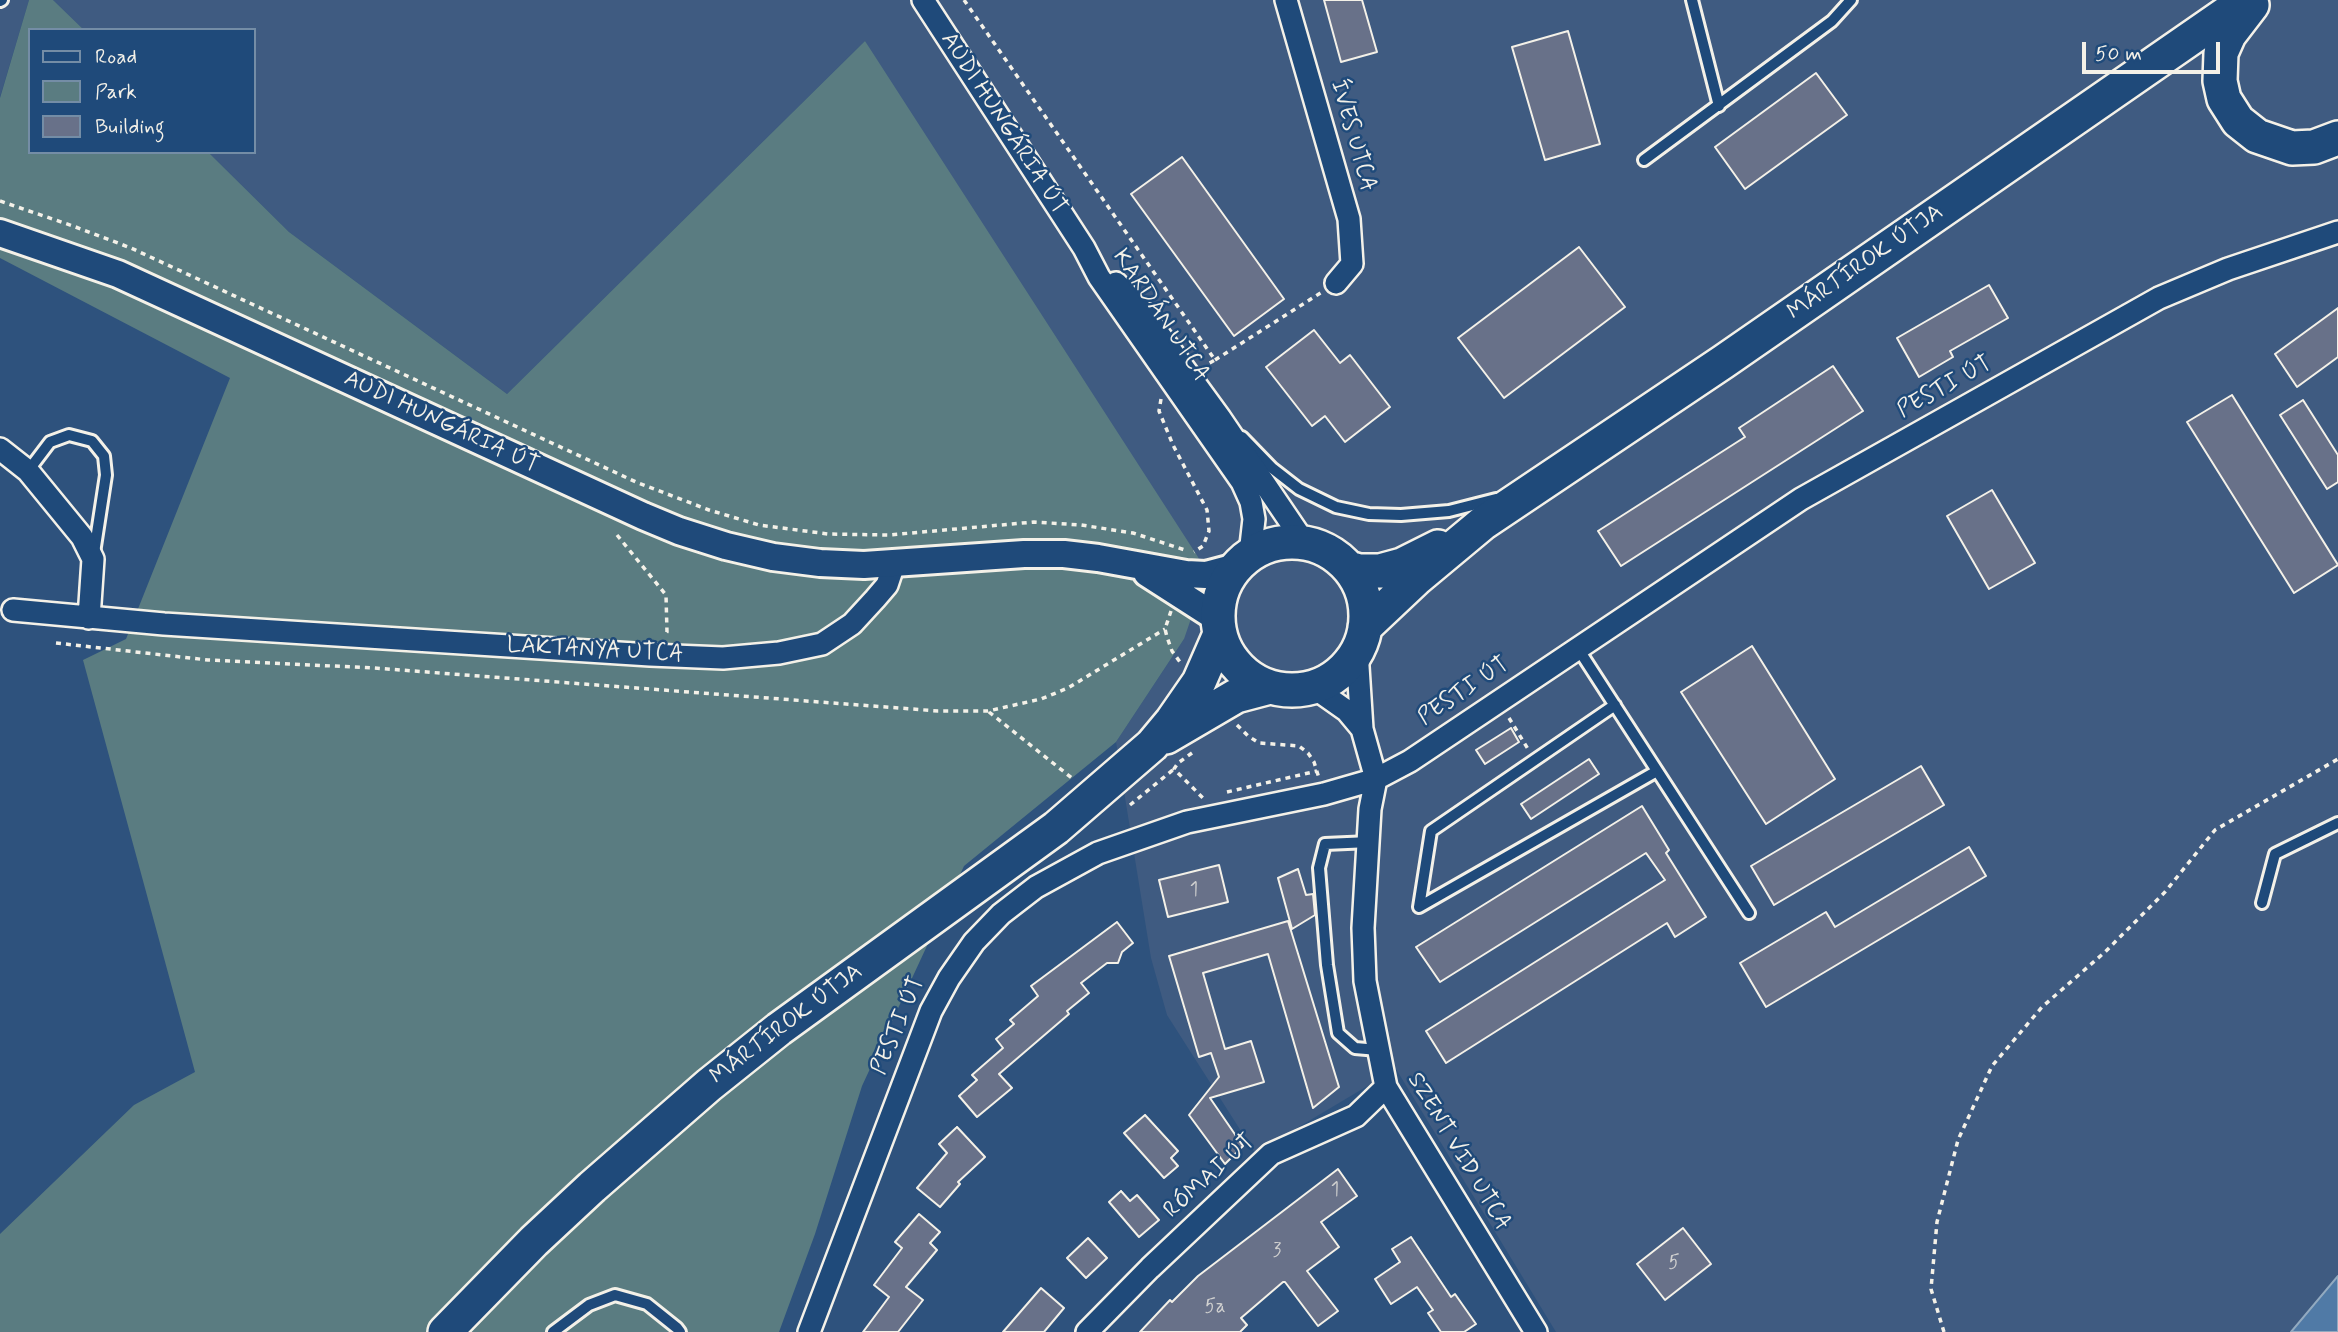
<!DOCTYPE html>
<html>
<head>
<meta charset="utf-8">
<style>
  body { margin:0 }
  #map { position:relative; width:2338px; height:1332px; overflow:hidden; background:#2e527d; font-family:Mynerve,sans-serif }
  canvas { display:block }
  .legend { position:absolute; left:28px; top:28px; width:228px; height:126px; box-sizing:border-box; background:#1f4a7a; border:2px solid #748da6; margin:0; padding:9px 12px; list-style:none; font-size:21px; color:#f4f1e8 }
  .legend li { display:flex; align-items:center; gap:14px; height:35px }
  .legend b { width:35px; border:2px solid #748da6 }
  .scale { position:absolute; left:2082px; top:42px; width:138px; height:32px; box-sizing:border-box; border:4px solid #f4f1e8; border-top:0; padding-left:9px; font-size:21px; line-height:24px; white-space:nowrap; color:#f4f1e8; -webkit-text-stroke:5px #1f4a7a; paint-order:stroke }
</style>
</head>
<body>
<div id="map">
<canvas width="2338" height="1332"></canvas>
<ul class="legend">
<li><b style="height:9px;background:#1f4a7a"></b>Road</li>
<li><b style="height:19px;background:#5a7c81"></b>Park</li>
<li><b style="height:19px;background:#687189"></b>Building</li>
</ul>
<div class="scale">50 m</div>
</div>
<script>
const context = document.querySelector('canvas').getContext('2d');
context.lineJoin = 'round';
function fillPath(path, color) {
  context.fillStyle = color;
  context.fill(path, 'evenodd');
}
function shape(rows) {
  const path = new Path2D();
  for (const r of rows) {
    if (r.length === 3) {
      path.moveTo(r[0] + r[2], r[1]);
      path.arc(r[0], r[1], r[2], 0, 2 * Math.PI);
      continue;
    }
    path.moveTo(r[0], r[1]);
    for (let i = 2; i < r.length; i += 2) path.lineTo(r[i], r[i + 1]);
  }
  return path;
}
function trace(path, color, width, dash) {
  context.strokeStyle = color;
  context.lineWidth = width;
  context.lineCap = dash ? 'butt' : 'round';
  context.setLineDash(dash || []);
  context.stroke(path);
}
function label(font, color, halo, rows, align = 'center') {
  context.font = font + ' Mynerve,sans-serif';
  context.lineWidth = 5;
  context.setLineDash([]);
  context.textBaseline = 'middle';
  context.strokeStyle = halo;
  context.fillStyle = color;
  for (const [text, x, y, turn = 0] of rows) {
    context.save();
    context.translate(x, y);
    context.rotate((+turn || 0) * Math.PI / 180);
    context.textAlign = isNaN(turn) ? turn : align;
    if (halo) context.strokeText(text, 0, 0);
    context.fillText(text, 0, 0);
    context.restore();
  }
}
fillPath(shape([
  [0,0,29,0,0,97],
  [53,0,2338,0,2338,1276,2291,1332,1556,1332,1396,1069,1255,1153,1167,1015,1151,958,1116,742,1184,639,865,41,507,394,289,232,208,152,254,152,254,30,84,30]
]), '#3f5b81');
fillPath(shape([
  [29,0,53,0,84,30,30,30,30,152,208,152,289,232,507,394,865,41,1198,557,1206,575,1184,639,1116,742,964,866,862,1086,815,1234,779,1332,0,1332,0,1234,134,1105,195,1072,83,660,126,639,230,378,0,258,0,98]
]), '#5a7c81');
const water = shape([
  [2338,1276,2338,1332,2291,1332,2338,1276]
]);
fillPath(water, '#507aa6');
trace(water, '#92aac0', 2);
const building = shape([
  [1324,0,1362,0,1377,52,1341,62,1324,0],
  [1568,31,1600,144,1545,160,1512,47,1568,31],
  [1816,73,1847,115,1745,189,1715,147,1816,73],
  [1182,157,1284,299,1234,336,1131,194,1182,157],
  [1579,247,1625,307,1504,398,1458,338,1579,247],
  [1989,285,2008,318,1950,351,1953,357,1919,377,1897,338,1989,285],
  [2338,308,2338,357,2297,387,2275,354,2338,308],
  [1314,330,1340,363,1350,355,1390,407,1345,442,1325,416,1312,426,1266,367,1314,330],
  [1833,366,1863,411,1621,566,1598,531,1745,437,1739,428,1833,366],
  [2232,395,2338,565,2294,593,2187,422,2232,395],
  [2303,400,2338,455,2338,482,2327,489,2280,415,2303,400],
  [1992,490,2035,563,1989,589,1947,516,1992,490],
  [1752,646,1835,779,1766,824,1681,692,1752,646],
  [1511,728,1519,742,1485,764,1476,750,1511,728],
  [1589,759,1599,774,1531,819,1521,804,1589,759],
  [1921,766,1944,805,1774,905,1751,866,1921,766],
  [1642,806,1669,850,1666,853,1706,917,1675,937,1667,923,1446,1063,1426,1031,1665,880,1646,853,1440,982,1416,947,1642,806],
  [1969,847,1986,876,1766,1007,1740,963,1826,912,1835,927,1969,847],
  [1219,865,1228,902,1168,917,1159,880,1219,865],
  [1298,869,1306,895,1313,894,1315,915,1292,929,1278,878,1298,869],
  [1288,921,1339,1087,1313,1108,1268,954,1203,973,1225,1049,1251,1041,1264,1082,1210,1098,1243,1146,1225,1164,1189,1115,1219,1077,1211,1053,1199,1057,1169,956,1288,921],
  [1117,922,1133,943,1122,952,1118,963,1107,963,1081,983,1089,993,1067,1011,1069,1014,999,1074,1012,1088,977,1117,959,1096,977,1080,972,1075,1003,1048,996,1039,1014,1024,1010,1020,1038,996,1031,986,1117,922],
  [1145,1115,1178,1151,1171,1158,1178,1166,1164,1178,1124,1133,1145,1115],
  [957,1127,985,1157,958,1182,960,1184,940,1207,917,1188,947,1153,939,1144,957,1127],
  [1338,1169,1357,1196,1321,1222,1339,1247,1307,1271,1338,1311,1318,1326,1285,1282,1283,1282,1241,1318,1247,1325,1240,1332,1140,1332,1170,1300,1172,1302,1198,1276,1338,1169],
  [1121,1191,1130,1201,1137,1195,1159,1220,1139,1237,1109,1202,1121,1191],
  [919,1214,940,1232,930,1243,937,1250,906,1287,923,1300,898,1332,863,1332,889,1297,874,1285,902,1248,895,1242,919,1214],
  [1683,1228,1711,1264,1665,1300,1637,1264,1683,1228],
  [1411,1237,1451,1297,1455,1294,1476,1324,1464,1332,1441,1332,1428,1313,1433,1310,1417,1287,1391,1304,1375,1279,1400,1262,1392,1249,1411,1237],
  [1088,1238,1107,1258,1086,1278,1067,1258,1088,1238],
  [1041,1288,1064,1308,1044,1332,1003,1332,1041,1288]
]);
fillPath(building, '#687189');
trace(building, '#f4f1e8', 2);
const service = shape([
  [1692,0,1719,106],
  [0,1,2,0],
  [1644,160,1832,21,1851,0],
  [1242,437,1272,468,1299,489,1336,507,1369,514,1401,515,1449,511,1496,499],
  [28,471,50,442,69,435,92,441,104,456,106,475,94,553],
  [1577,647,1749,913],
  [1615,705,1431,831,1419,907,1657,771],
  [1370,842,1325,844,1319,868,1327,965,1338,1033,1355,1048,1378,1050],
  [2262,903,2275,854,2338,823],
  [553,1332,589,1305,615,1295,647,1304,677,1328,680,1332]
]);
const minor = shape([
  [923,0,1084,248,1099,277,1242,482,1251,502,1254,519,1250,554],
  [1286,0,1349,219,1352,264,1336,283],
  [1116,283,1142,311,1220,418,1304,542],
  [0,449,28,471,82,537,93,559,89,618],
  [13,610,164,624,650,655,723,658,779,653,822,644,852,624,875,599,887,585,894,564],
  [1357,651,1362,729,1376,779,1370,809,1363,928,1365,981,1386,1087,1536,1332],
  [1313,687,1347,711,1362,729],
  [809,1332,931,1011,949,978,974,942,1001,914,1036,887,1098,853,1187,822,1324,794,1376,779,1410,761,1801,499,2159,298,2228,269,2338,232],
  [1087,1332,1150,1268,1271,1154,1356,1116,1386,1087]
]);
const tertiary = shape([
  [0,233,118,274,643,516,679,531,726,546,773,557,820,563,864,565,1024,554,1064,554,1098,558,1186,574,1206,575,1236,567],
  [1147,573,1217,618]
]);
const primary = shape([
  [2252,5,2229,35,2221,53,2220,81,2224,99,2238,121,2257,136,2292,148,2314,147,2338,138],
  [1292,616,74],
  [1349,568,1359,571,1380,571,1402,565,1438,547],
  [1365,627,1417,578,1483,523,1723,362,2246,0],
  [1166,737,1236,696,1270,687],
  [445,1332,534,1241,592,1187,709,1085,779,1029,1056,828,1152,745,1172,721,1199,682,1220,634]
]);
trace(service, '#f4f1e8', 16);
trace(minor, '#f4f1e8', 26);
trace(tertiary, '#f4f1e8', 32);
trace(primary, '#f4f1e8', 38);
trace(shape([
  [964,0,1215,360,1206,365],
  [0,201,73,226,131,248,636,482,709,510,759,525,828,534,889,535,1034,522,1081,525,1133,533,1188,551],
  [1215,360,1322,292],
  [1161,399,1159,411,1173,445,1207,510,1209,531,1203,546,1194,552],
  [617,535,666,595,667,632,664,636],
  [1171,611,1165,629,1167,637,1172,651,1180,662],
  [56,643,208,660,374,668,938,711,988,711,1041,699,1068,688,1165,629],
  [989,712,1073,779],
  [1509,718,1528,749],
  [1237,725,1248,736,1259,743,1299,746,1308,753,1314,762,1319,778],
  [1192,753,1178,763,1174,769,1203,798],
  [1227,792,1317,771],
  [1130,805,1174,769],
  [1944,1332,1931,1289,1937,1222,1958,1140,1992,1066,2042,1007,2105,952,2165,892,2215,830,2338,759]
]), '#f4f1e8', 3.5, [5, 5]);
trace(service, '#1f4a7a', 10);
trace(minor, '#1f4a7a', 21);
trace(tertiary, '#1f4a7a', 26);
trace(primary, '#1f4a7a', 33);
label('19px', '#d1d1d0', null, [
  ["1",1194,891],
  ["1",1335,1191],
  ["3",1277,1252],
  ["5",1674,1264],
  ["5a",1215,1308]
]);
label('23px', '#f4f1e8', '#1f4a7a', [
  ["AUDI HUNGÁRIA ÚT",1003,124,57],
  ["ÍVES UTCA",1352,136,74],
  ["MÁRTÍROK ÚTJA",1866,263,-35],
  ["KARDÁN UTCA",1160,316,56],
  ["PESTI ÚT",1945,388,-29],
  ["AUDI HUNGÁRIA ÚT",441,423,25],
  ["LAKTANYA UTCA",595,651,3],
  ["PESTI ÚT",1464,692,-34],
  ["MÁRTÍROK ÚTJA",787,1025,-37],
  ["PESTI ÚT",899,1026,-67],
  ["SZENT VID UTCA",1458,1152,59],
  ["RÓMAI ÚT",1210,1177,-42]
]);
</script>
</body>
</html>
